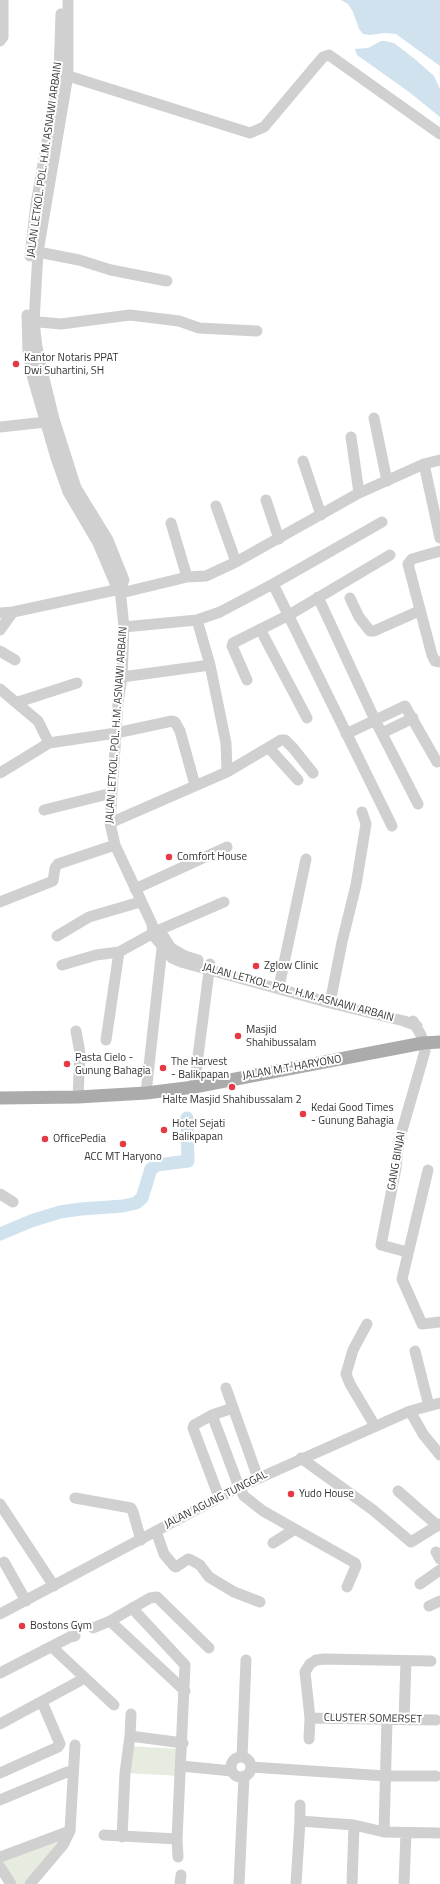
<!DOCTYPE html>
<html>
<head>
<meta charset="utf-8">
<style>
  body { margin:0 }
  canvas { display:block; background:#fff }
</style>
</head>
<body>
<canvas width="440" height="1884"></canvas>
<script>
const context = document.querySelector('canvas').getContext('2d');
context.lineJoin = 'round';
function fillPath(path, color) {
  context.fillStyle = color;
  context.fill(path, 'evenodd');
}
function shape(rows) {
  const path = new Path2D();
  for (const r of rows) {
    if (r.length === 3) {
      path.moveTo(r[0] + r[2], r[1]);
      path.arc(r[0], r[1], r[2], 0, 2 * Math.PI);
      continue;
    }
    path.moveTo(r[0], r[1]);
    for (let i = 2; i < r.length; i += 2) path.lineTo(r[i], r[i + 1]);
  }
  return path;
}
function trace(path, color, width, dash) {
  context.strokeStyle = color;
  context.lineWidth = width;
  context.lineCap = dash ? 'butt' : 'round';
  context.setLineDash(dash || []);
  context.stroke(path);
}
function label(font, color, halo, rows, align = 'center') {
  context.font = font + ' "Titillium Web",sans-serif';
  context.lineWidth = 4;
  context.setLineDash([]);
  context.textBaseline = 'middle';
  context.strokeStyle = halo;
  context.fillStyle = color;
  for (const [text, x, y, turn = 0] of rows) {
    context.save();
    context.translate(x, y);
    context.rotate((+turn || 0) * Math.PI / 180);
    context.textAlign = isNaN(turn) ? turn : align;
    if (halo) context.strokeText(text, 0, 0);
    context.fillText(text, 0, 0);
    context.restore();
  }
}
fillPath(shape([
  [126,1746,181,1749,181,1776,125,1773],
  [64,1836,24,1884,16,1884,1,1861]
]), '#e6ecdf');
fillPath(shape([
  [341,0,440,0,440,66,396,34,385,33,370,35,363,34,359,29,353,12,348,4],
  [381,41,385,41,394,43,416,60,434,76,440,89,440,117,409,92,357,55,355,49,368,48]
]), '#cfe2ee');
trace(shape([
  [0,1234,31,1221,60,1212,81,1209,123,1206,136,1203,142,1198,151,1169,157,1165,188,1161,187,1118]
]), '#cfe2ee', 13);
trace(shape([
  [68,0,68,75,38,252,34,322,37,347,43,374,54,419,76,488,108,540,124,580,120,589,124,627,122,677,118,703,110,823,115,845,152,924,153,935,172,958,181,962,330,1003,404,1021,417,1026],
  [0,41,3,37,3,0],
  [62,74,250,133,264,127,323,57,329,55,440,134],
  [38,252,79,260,111,270,167,281],
  [30,256,36,204,59,74,61,14],
  [27,315,28,351,33,379,56,458,68,492,98,543,115,583,120,589],
  [28,321,61,324,130,315,179,321,199,328,257,331],
  [374,418,387,481],
  [0,427,46,422],
  [351,437,359,493],
  [303,461,321,515],
  [424,464,440,538],
  [266,500,279,539],
  [216,506,236,562],
  [171,523,187,577],
  [440,551,412,559,408,564,432,655,435,661,440,662],
  [273,584,392,826],
  [121,593,187,577,206,576,236,562,359,493,424,464,440,460],
  [318,597,375,720,418,804],
  [350,598,359,617,370,631,374,631,419,611],
  [0,613,13,612,120,589],
  [197,620,220,612,273,584,382,522],
  [124,627,197,620,210,665,226,743,227,772],
  [260,629,307,718],
  [0,630,13,612],
  [0,651,15,660],
  [122,677,210,665],
  [247,680,232,646,233,643,289,615,390,555],
  [0,689,38,721,49,743],
  [18,702,77,683],
  [382,733,413,718],
  [346,734,405,706,437,762],
  [269,748,298,780],
  [0,773,49,743,116,733,172,721,175,722,180,731,195,785],
  [44,810,112,793],
  [110,823,227,772,281,740,285,740,293,748,313,773],
  [135,889,227,847],
  [0,902,53,881,55,868,58,864,115,845],
  [57,936,89,917,140,902],
  [164,937,171,948,185,956,198,960],
  [62,965,96,955,119,952],
  [280,982,306,859],
  [330,1003,342,942,356,885,366,824,362,812],
  [76,1031,80,1053,78,1097],
  [106,1040,119,952,159,930,224,902],
  [194,1087,210,964],
  [146,1093,162,948],
  [428,1170,402,1279,422,1324,440,1322],
  [0,1194,13,1202],
  [407,1252,381,1245,396,1168,399,1141,425,1051,421,1035,413,1021],
  [367,1324,353,1350,346,1374,350,1384,375,1426],
  [415,1351,429,1406],
  [226,1388,258,1478],
  [410,1411,423,1434,440,1455],
  [212,1415,239,1487,244,1496,263,1511,355,1563,356,1566,347,1587],
  [301,1458,373,1510,411,1542,440,1524],
  [398,1491,438,1526],
  [219,1497,193,1428,194,1425,212,1415,230,1409,234,1410],
  [75,1498,131,1508,133,1512,141,1540],
  [0,1504,54,1586],
  [156,1531,164,1554,174,1566,176,1567,188,1559,191,1560,200,1565,209,1577,234,1592,260,1602],
  [273,1543,295,1529],
  [436,1552,440,1559],
  [4,1562,26,1601],
  [420,1584,440,1570],
  [429,1606,440,1601],
  [132,1608,185,1665,177,1839,178,1857],
  [0,1614,239,1487,410,1411,440,1403],
  [110,1621,185,1691],
  [93,1628,110,1621,150,1598,157,1597,209,1648],
  [52,1647,114,1705],
  [0,1673,70,1637,75,1636],
  [310,1718,436,1720],
  [404,1720,406,1661],
  [0,1724,85,1678],
  [130,1736,183,1743],
  [309,1739,310,1718,305,1672,310,1664,316,1660,324,1659,431,1661],
  [242,1757,246,1660],
  [241,1767,10],
  [181,1766,232,1771],
  [251,1767,386,1776,436,1776],
  [0,1773,58,1747,60,1744,42,1702],
  [0,1800,67,1772,72,1773],
  [300,1821,300,1805],
  [384,1832,387,1720],
  [104,1835,177,1839],
  [122,1837,125,1773,130,1736,131,1714],
  [0,1857,70,1831],
  [0,1867,11,1884],
  [30,1884,63,1845,70,1831,75,1745],
  [180,1884,181,1875],
  [239,1884,244,1776],
  [296,1884,300,1821,354,1825,384,1832,438,1833],
  [352,1884,354,1825],
  [404,1884,406,1833]
]), '#d0d0d0', 11);
trace(shape([
  [0,1098,78,1097,146,1093,194,1087,423,1043,440,1042]
]), '#ababab', 13);
for (const [x, y, r, color] of [
  [16,364,4,"#e63946"],
  [169,857,4,"#e63946"],
  [256,966,4,"#e63946"],
  [238,1036,4,"#e63946"],
  [67,1064,4,"#e63946"],
  [163,1068,4,"#e63946"],
  [232,1087,4,"#e63946"],
  [303,1114,4,"#e63946"],
  [164,1130,4,"#e63946"],
  [45,1139,4,"#e63946"],
  [123,1144,4,"#e63946"],
  [291,1494,4,"#e63946"],
  [22,1626,4,"#e63946"]
]) {
  const dot = new Path2D();
  dot.arc(x, y, r, 0, 2 * Math.PI);
  context.fillStyle = color;
  context.fill(dot);
  trace(dot, '#fff', 1.5);
}
label('11px', '#333', '#fff', [
  ["JALAN LETKOL. POL. H.M. ASNAWI ARBAIN",45,160,-82],
  ["JALAN LETKOL. POL. H.M. ASNAWI ARBAIN",117,725,-86],
  ["JALAN LETKOL. POL. H.M. ASNAWI ARBAIN",298,993,15],
  ["JALAN M.T. HARYONO",292,1068,-10],
  ["GANG BINJAI",397,1161,-80],
  ["JALAN AGUNG TUNGGAL",216,1500,-27],
  ["CLUSTER SOMERSET",373,1719,1]
]);
label('11px', '#333', '#fff', [
  ["Kantor Notaris PPAT",24,358],
  ["Dwi Suhartini, SH",24,371],
  ["Comfort House",177,857],
  ["Zglow Clinic",264,966],
  ["Masjid",246,1030],
  ["Shahibussalam",246,1043],
  ["Pasta Cielo -",75,1058],
  ["Gunung Bahagia",75,1071],
  ["The Harvest",171,1062],
  ["- Balikpapan",171,1075],
  ["Halte Masjid Shahibussalam 2",232,1100,"center"],
  ["Kedai Good Times",311,1108],
  ["- Gunung Bahagia",311,1121],
  ["Hotel Sejati",172,1124],
  ["Balikpapan",172,1137],
  ["OfficePedia",53,1139],
  ["ACC MT Haryono",123,1157,"center"],
  ["Yudo House",299,1494],
  ["Bostons Gym",30,1626]
], 'left');
</script>
</body>
</html>
